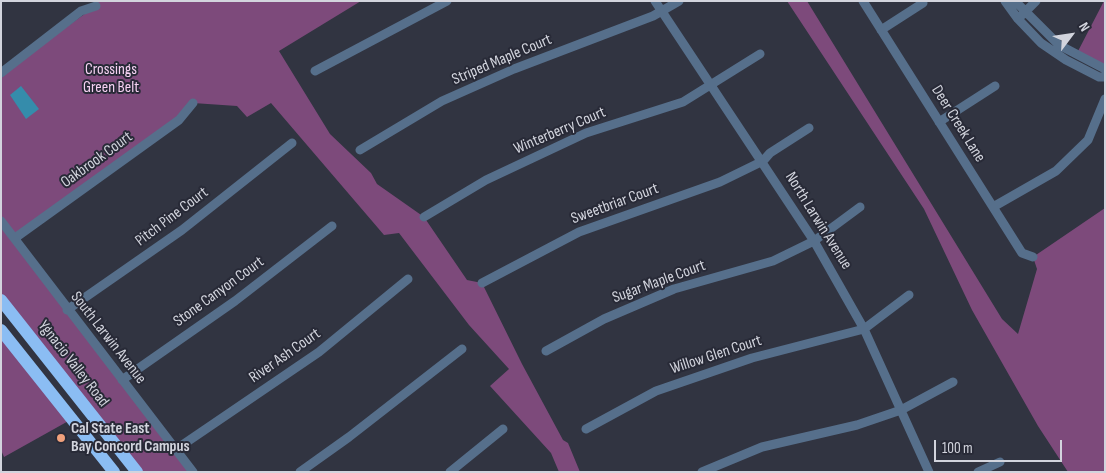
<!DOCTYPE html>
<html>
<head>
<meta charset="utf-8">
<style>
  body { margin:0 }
  #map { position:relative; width:1106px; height:473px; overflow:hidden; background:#313441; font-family:"Sofia Sans Condensed",sans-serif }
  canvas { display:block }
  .frame { position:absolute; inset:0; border:2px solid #d2d4dd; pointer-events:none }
  .north { position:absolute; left:1046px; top:10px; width:50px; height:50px; -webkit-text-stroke:4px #282a37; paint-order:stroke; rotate:59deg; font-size:14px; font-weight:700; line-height:20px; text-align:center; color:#d2d4dd }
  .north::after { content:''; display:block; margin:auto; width:18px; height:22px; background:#d2d4dd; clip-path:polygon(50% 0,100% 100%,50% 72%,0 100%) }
  .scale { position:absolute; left:934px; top:440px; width:128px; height:22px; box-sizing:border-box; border:2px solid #d2d4dd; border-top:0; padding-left:6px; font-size:15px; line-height:18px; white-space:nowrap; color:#d2d4dd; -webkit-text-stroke:4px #282a37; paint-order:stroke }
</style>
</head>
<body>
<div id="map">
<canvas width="1106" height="473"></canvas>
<div class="frame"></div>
<div class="north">N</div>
<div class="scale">100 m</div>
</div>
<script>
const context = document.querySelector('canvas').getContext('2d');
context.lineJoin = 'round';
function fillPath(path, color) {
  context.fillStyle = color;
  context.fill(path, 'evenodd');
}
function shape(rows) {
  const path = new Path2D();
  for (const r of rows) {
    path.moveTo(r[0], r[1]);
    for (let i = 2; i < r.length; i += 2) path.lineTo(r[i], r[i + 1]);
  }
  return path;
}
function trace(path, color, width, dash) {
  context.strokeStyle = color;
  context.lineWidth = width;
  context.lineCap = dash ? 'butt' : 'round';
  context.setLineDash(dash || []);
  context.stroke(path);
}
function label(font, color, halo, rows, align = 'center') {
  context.font = font + ' "Sofia Sans Condensed",sans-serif';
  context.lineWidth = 4;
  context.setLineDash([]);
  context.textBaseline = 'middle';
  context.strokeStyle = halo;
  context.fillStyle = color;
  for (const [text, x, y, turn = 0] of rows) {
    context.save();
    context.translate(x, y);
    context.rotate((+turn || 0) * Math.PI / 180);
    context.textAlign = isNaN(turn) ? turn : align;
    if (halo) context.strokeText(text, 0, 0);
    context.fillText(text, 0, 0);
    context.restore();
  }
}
fillPath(shape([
  [96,1,361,1,279,51,330,134,371,173,377,184,424,217,467,280,482,283,522,364,563,440,568,443,580,472,559,472,551,453,490,386,509,369,469,325,399,233,384,235,271,103,247,117,237,106,193,103,179,120,15,238,193,472,137,472,1,300,1,73,96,6],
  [787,1,807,1,1002,319,1018,334,1037,269,1033,257,1105,208,1105,472,1068,472,1038,426,972,310,924,209],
  [1104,1,1105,1,1105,69,1076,55],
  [1,330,72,419,4,457,1,450]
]), '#7d4a7b');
fillPath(shape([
  [21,86,39,109,26,119,10,95]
]), '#358cab');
trace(shape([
  [655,1,814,241,864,329,929,472],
  [863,1,1022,253,1033,257],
  [1005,1,1018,19,1041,43,1066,60,1099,77,1105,77],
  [1015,1,1059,45,1105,69],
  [1022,15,1036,1],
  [881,30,923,3],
  [315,71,447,1],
  [1,73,81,11,96,6],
  [939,122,995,86],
  [360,150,442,101,514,69,653,16,679,1],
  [993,207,1056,171,1088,140,1105,99],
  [424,217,486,180,586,133,683,102,760,54],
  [1,221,193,472],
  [15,238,179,120,193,103],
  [482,283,579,232,720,182,763,161,770,153,809,128],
  [67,310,182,230,292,143],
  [546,351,604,319,674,289,773,261,814,241,860,207],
  [122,380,235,301,332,226],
  [586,429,656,391,752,358,864,329,909,295],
  [175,450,319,352,408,279],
  [300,472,349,437,462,349],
  [450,472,503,429],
  [702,472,762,447,857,425,901,410,953,382],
  [978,472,1000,462]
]), '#566f8b', 9);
trace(shape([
  [1,300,137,472],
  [1,330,114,472]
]), '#8bbdf3', 12);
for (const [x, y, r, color] of [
  [61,438,5,"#f1a17c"]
]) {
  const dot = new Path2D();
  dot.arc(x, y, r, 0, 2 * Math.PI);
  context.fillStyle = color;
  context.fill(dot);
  trace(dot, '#282a37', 2);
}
label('16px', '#d2d4dd', '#282a37', [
  ["Striped Maple Court",502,60,-23],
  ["Deer Creek Lane",958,124,58],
  ["Winterberry Court",560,131,-23],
  ["Oakbrook Court",97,160,-36],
  ["Sweetbriar Court",615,204,-20],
  ["Pitch Pine Court",172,217,-37],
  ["North Larwin Avenue",818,221,58],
  ["Sugar Maple Court",659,282,-20],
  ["Stone Canyon Court",219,292,-36],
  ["South Larwin Avenue",108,338,52],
  ["Willow Glen Court",716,355,-18],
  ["River Ash Court",285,356,-35],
  ["Ygnacio Valley Road",73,364,52]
]);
label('16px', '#f6d2f3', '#282a37', [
  ["Crossings",111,70],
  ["Green Belt",111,88]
]);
label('bold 16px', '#d2d4dd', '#282a37', [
  ["Cal State East",71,429],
  ["Bay Concord Campus",71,447]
], 'left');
</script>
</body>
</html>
